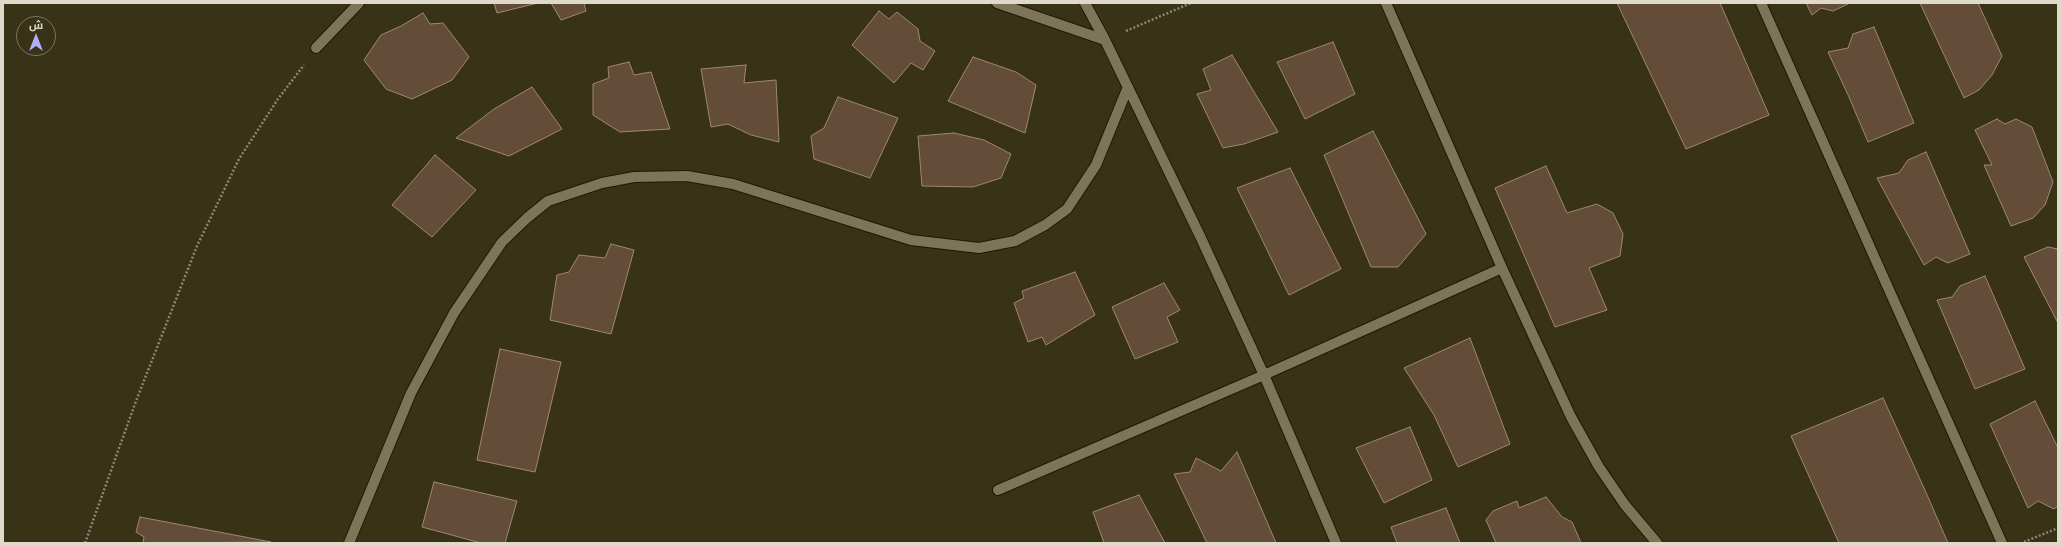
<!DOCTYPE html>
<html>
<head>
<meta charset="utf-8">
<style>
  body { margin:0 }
  #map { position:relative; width:2061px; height:546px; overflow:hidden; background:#383217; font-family:"PT Sans Narrow",Cairo,sans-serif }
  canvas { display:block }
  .frame { position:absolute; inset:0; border:4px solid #dedaca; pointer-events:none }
  .north { position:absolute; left:16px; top:16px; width:40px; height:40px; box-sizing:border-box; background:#383217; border:1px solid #7a755f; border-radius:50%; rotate:0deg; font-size:11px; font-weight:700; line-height:16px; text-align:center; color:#dedaca }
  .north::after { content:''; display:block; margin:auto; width:14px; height:18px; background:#afaefa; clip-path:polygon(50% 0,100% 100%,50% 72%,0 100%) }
</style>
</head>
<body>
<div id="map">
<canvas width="2061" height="546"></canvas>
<div class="frame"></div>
<div class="north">ش</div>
</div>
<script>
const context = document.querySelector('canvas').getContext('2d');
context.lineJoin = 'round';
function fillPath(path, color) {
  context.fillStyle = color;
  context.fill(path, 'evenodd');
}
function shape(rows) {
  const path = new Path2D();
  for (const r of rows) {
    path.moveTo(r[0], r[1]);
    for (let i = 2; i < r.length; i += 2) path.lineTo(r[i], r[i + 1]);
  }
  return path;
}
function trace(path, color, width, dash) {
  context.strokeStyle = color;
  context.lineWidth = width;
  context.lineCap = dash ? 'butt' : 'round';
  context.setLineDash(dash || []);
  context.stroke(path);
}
const building = shape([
  [494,3,538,3,497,13,494,3],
  [551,3,584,3,586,11,561,20,551,3],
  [1617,3,1720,3,1769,115,1686,149,1617,3],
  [1806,3,1850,3,1833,11,1821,8,1812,15,1806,3],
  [1920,3,1978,3,2002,56,1992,75,1979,90,1964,98,1920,3],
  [879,11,889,19,897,12,918,29,920,41,935,51,923,70,911,63,894,83,852,45,879,11],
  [423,13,430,24,443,23,469,57,452,80,412,99,386,89,364,60,381,35,401,26,423,13],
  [1874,27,1914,123,1868,142,1849,97,1828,52,1848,48,1853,34,1874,27],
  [1333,42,1355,94,1305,119,1277,62,1333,42],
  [1232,55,1278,132,1244,144,1223,148,1197,94,1211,90,1203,69,1232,55],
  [973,57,1016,72,1036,85,1025,133,948,101,973,57],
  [629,62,634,75,651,72,670,129,620,132,593,115,593,84,609,78,608,67,629,62],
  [746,65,744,83,776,80,779,142,751,135,728,124,711,127,701,69,746,65],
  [532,87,562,129,509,156,456,138,494,109,532,87],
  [838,97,898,118,870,178,814,159,811,136,824,128,838,97],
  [1997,119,2005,124,2016,119,2032,127,2053,182,2045,205,2033,218,2011,226,1984,165,1992,165,1975,130,1997,119],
  [1373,131,1426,234,1398,267,1371,267,1324,155,1373,131],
  [954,133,984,140,1011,154,1001,178,973,187,922,186,918,136,954,133],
  [1926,152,1970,254,1948,263,1936,257,1924,265,1877,178,1899,173,1908,160,1926,152],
  [435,155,476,190,432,237,392,205,435,155],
  [1546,166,1567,213,1597,204,1613,213,1623,234,1620,256,1589,268,1607,310,1555,327,1495,188,1546,166],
  [1290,168,1341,269,1289,295,1237,188,1290,168],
  [611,244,634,250,611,334,550,320,557,275,569,272,579,255,605,258,611,244],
  [2048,247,2058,249,2058,323,2024,257,2048,247],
  [1075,272,1095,315,1046,345,1042,337,1028,342,1014,303,1024,298,1022,291,1075,272],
  [1985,276,2025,369,1975,389,1937,300,1952,297,1960,286,1985,276],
  [1164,283,1180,310,1167,317,1178,342,1135,359,1112,307,1164,283],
  [1470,338,1510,444,1458,467,1434,415,1404,368,1470,338],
  [500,349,561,362,535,472,477,460,500,349],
  [1883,398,1924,488,1948,543,1839,543,1791,436,1883,398],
  [2035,401,2058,448,2058,506,2054,509,2038,501,2028,508,1990,424,2035,401],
  [1410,427,1432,480,1384,503,1356,448,1410,427],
  [1237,452,1276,543,1207,543,1174,474,1190,472,1196,458,1221,471,1237,452],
  [434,482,517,501,505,543,481,543,422,527,434,482],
  [1139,495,1165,543,1104,543,1093,512,1139,495],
  [1546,497,1562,517,1572,522,1581,543,1496,543,1486,520,1493,511,1517,501,1519,508,1546,497],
  [1446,508,1460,543,1397,543,1391,527,1446,508],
  [140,517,271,542,143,543,144,537,136,532,140,517]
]);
fillPath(building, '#634d39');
trace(building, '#a08771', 1);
const minor = shape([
  [997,3,1105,40],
  [1085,3,1105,40,1200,236,1264,375,1336,543],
  [1386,3,1502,268,1571,417,1599,467,1625,505,1657,543],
  [1761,3,2002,543],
  [316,48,359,3],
  [998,490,1264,375,1502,268],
  [349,543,411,393,454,313,502,242,527,218,548,201,602,183,634,177,687,176,733,184,911,240,979,248,1015,241,1045,225,1067,209,1096,165,1128,87]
]);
trace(minor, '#201900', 12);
trace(shape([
  [1126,31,1191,3],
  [2024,542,2058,528],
  [85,543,136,401,197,246,239,159,278,99,304,65]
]), '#8c8772', 2.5, [2, 2]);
trace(minor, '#7c7558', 10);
</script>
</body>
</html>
